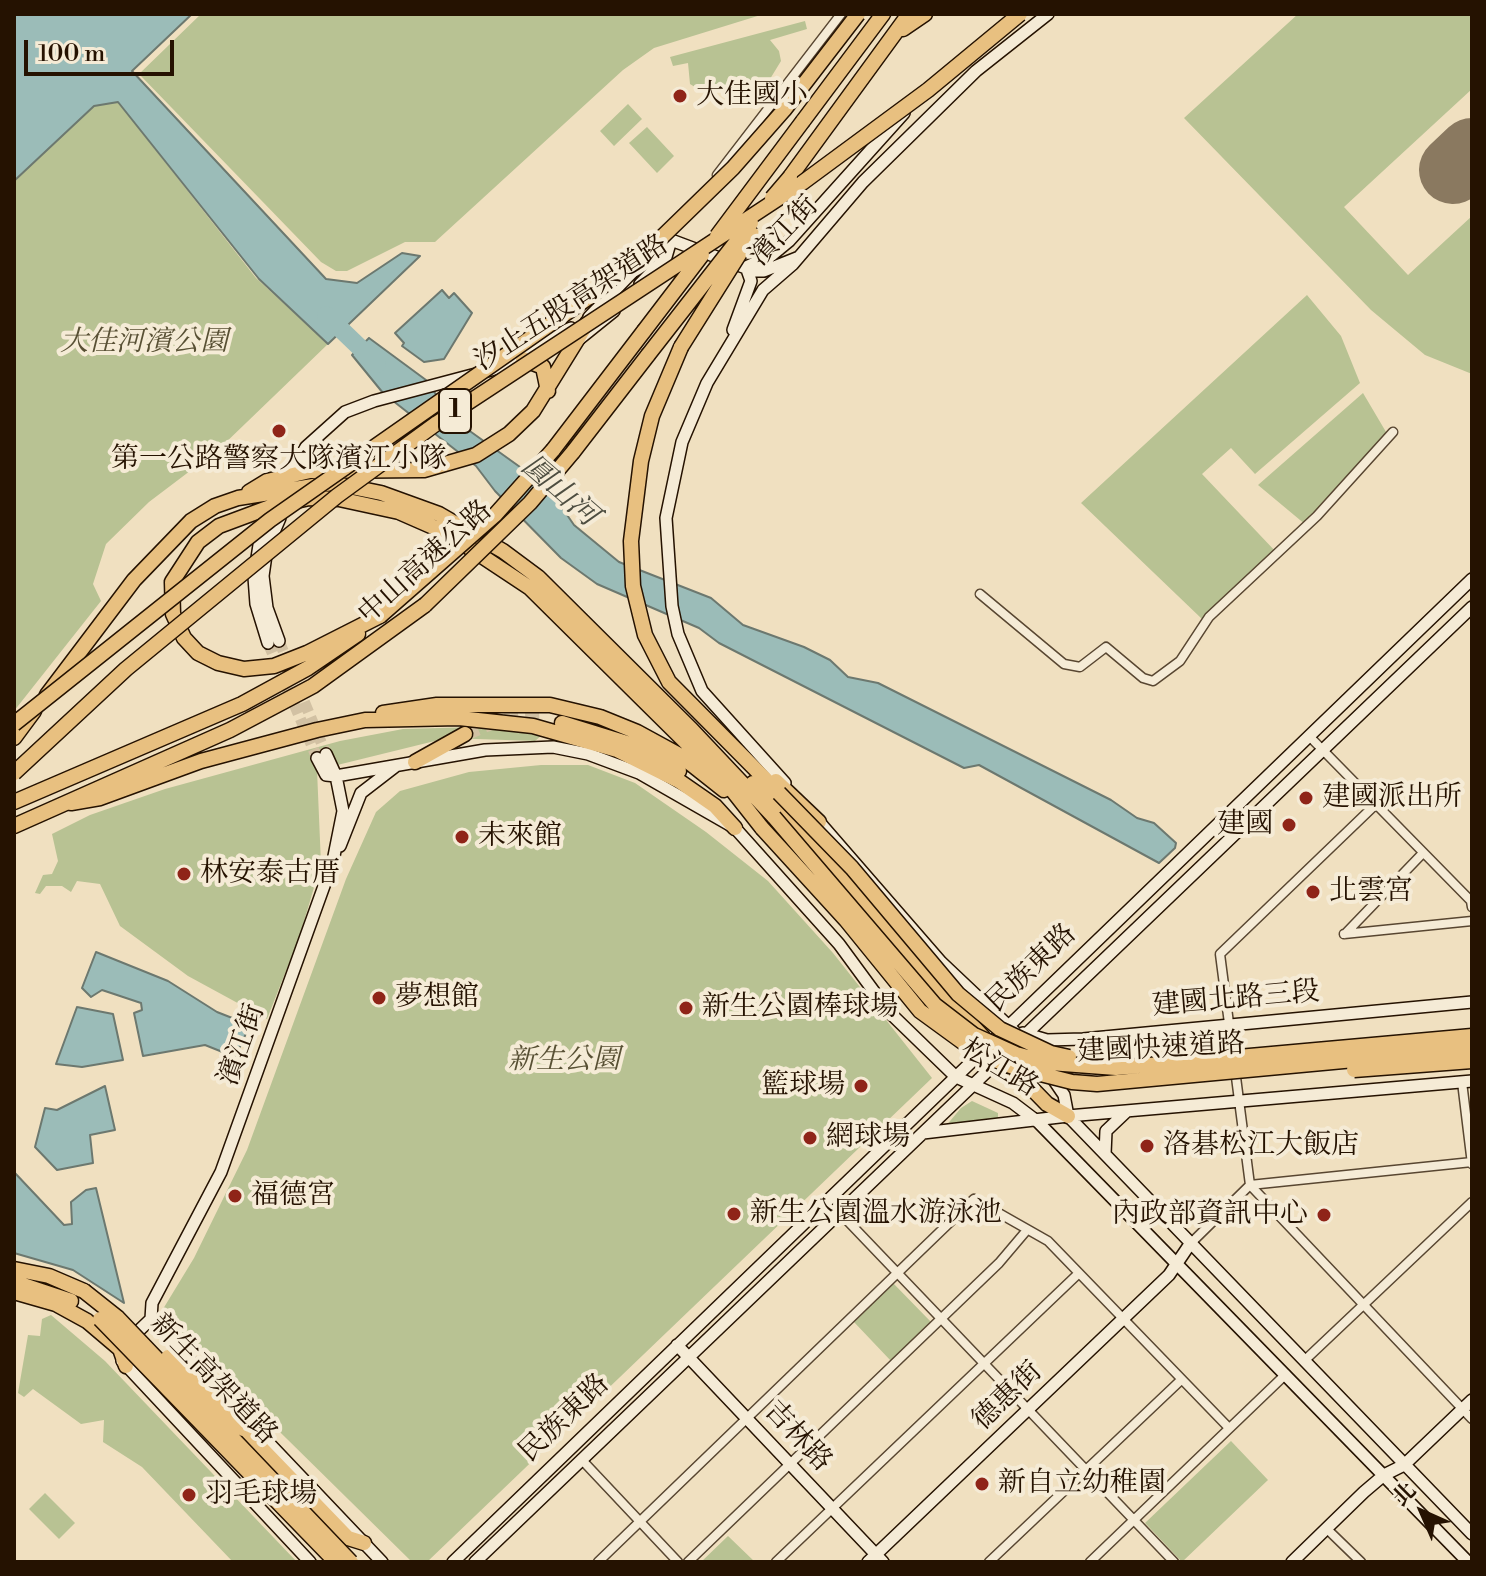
<!DOCTYPE html>
<html>
<head>
<meta charset="utf-8">
<style>
  body { margin:0 }
  #map { position:relative; width:1486px; height:1576px; overflow:hidden; background:#f0e0c0; font-family:"Libre Bodoni","Noto Serif TC",serif }
  canvas { display:block }
  .frame { position:absolute; inset:0; border:16px solid #251201; pointer-events:none }
  .north { position:absolute; left:1382px; top:1472px; width:80px; height:80px; -webkit-text-stroke:6px #f5ebd6; paint-order:stroke; rotate:315deg; font-size:22px; font-weight:700; line-height:32px; text-align:center; color:#251201 }
  .north::after { content:''; display:block; margin:auto; width:28px; height:36px; background:#251201; clip-path:polygon(50% 0,100% 100%,50% 72%,0 100%) }
  .scale { position:absolute; left:24px; top:40px; width:150px; height:36px; box-sizing:border-box; border:4px solid #251201; border-top:0; padding-left:10px; font-size:24px; line-height:28px; white-space:nowrap; color:#251201; -webkit-text-stroke:6px #f5ebd6; paint-order:stroke }
</style>
</head>
<body>
<div id="map">
<canvas width="1486" height="1576"></canvas>
<div class="frame"></div>
<div class="north">北</div>
<div class="scale">100 m</div>
</div>
<script>
const context = document.querySelector('canvas').getContext('2d');
context.lineJoin = 'round';
function fillPath(path, color) {
  context.fillStyle = color;
  context.fill(path, 'evenodd');
}
function shape(rows) {
  const path = new Path2D();
  for (const r of rows) {
    path.moveTo(r[0], r[1]);
    for (let i = 2; i < r.length; i += 2) path.lineTo(r[i], r[i + 1]);
  }
  return path;
}
function trace(path, color, width, dash) {
  context.strokeStyle = color;
  context.lineWidth = width;
  context.lineCap = dash ? 'butt' : 'round';
  context.setLineDash(dash || []);
  context.stroke(path);
}
function label(font, color, halo, rows, align = 'center') {
  context.font = font + ' "Libre Bodoni","Noto Serif TC",serif';
  context.lineWidth = 8;
  context.setLineDash([]);
  context.textBaseline = 'middle';
  context.strokeStyle = halo;
  context.fillStyle = color;
  for (const [text, x, y, turn = 0] of rows) {
    context.save();
    context.translate(x, y);
    context.rotate((+turn || 0) * Math.PI / 180);
    context.textAlign = isNaN(turn) ? turn : align;
    if (halo) context.strokeText(text, 0, 0);
    context.fillText(text, 0, 0);
    context.restore();
  }
}
fillPath(shape([
  [201,14,764,14,654,48,623,70,435,242,405,242,347,271,336,271,321,262,139,74],
  [1298,14,1472,14,1472,89,1344,207,1408,275,1472,216,1472,374,1425,355,1371,310,1184,118],
  [805,21,807,29,770,40,779,51,781,61,770,79,706,94,690,84,688,63,673,66,670,57],
  [118,102,256,278,328,344,219,449,149,502,106,544,93,584,101,601,14,711,14,181,94,106],
  [628,104,642,119,614,146,600,131],
  [647,127,674,156,657,173,629,143],
  [1307,295,1341,336,1360,383,1255,474,1231,448,1202,474,1277,553,1202,619,1081,503],
  [1363,393,1389,437,1306,525,1258,485],
  [477,727,542,735,535,741,447,738,317,770,321,864,299,938,267,1019,188,976,120,926,100,884,77,881,71,892,62,886,46,886,40,894,35,893,43,875,52,874,58,861,52,834,90,815,165,789,340,741,403,729],
  [541,765,588,765,635,783,706,832,768,881,833,953,932,1078,427,1562,412,1562,160,1314,194,1258,247,1150,346,879,376,812,400,791,469,772],
  [972,1101,998,1113,998,1122,945,1127,961,1108],
  [893,1283,931,1322,891,1361,853,1321],
  [51,1315,105,1361,297,1562,233,1562,142,1467,103,1442,104,1420,81,1424,33,1389,24,1397,18,1393,28,1335,40,1336,42,1319],
  [1231,1441,1268,1480,1182,1562,1145,1523],
  [45,1493,75,1523,59,1539,29,1509],
  [728,1536,755,1562,701,1562]
]), '#b8c293');
const water = shape([
  [14,14,192,14,132,71,326,279,357,283,402,253,420,256,328,344,259,279,118,102,94,106,14,181,14,14],
  [442,290,449,298,454,293,472,313,444,359,424,362,402,346,404,343,395,333,442,290],
  [369,338,426,380,453,419,520,467,554,496,574,525,619,562,711,598,743,625,804,647,830,660,848,677,878,683,1111,800,1137,818,1154,823,1176,843,1175,848,1159,863,979,765,964,768,719,643,699,628,597,584,561,558,495,491,476,466,383,393,352,355,369,338],
  [96,952,168,981,217,1012,250,1025,235,1057,205,1045,143,1056,134,1013,142,1010,141,1003,102,990,91,997,82,988,96,952],
  [77,1007,113,1014,123,1060,82,1067,56,1064,77,1007],
  [105,1086,115,1130,90,1135,93,1163,57,1170,35,1147,45,1108,57,1110,105,1086],
  [14,1172,64,1225,72,1224,71,1202,86,1190,96,1188,124,1303,73,1270,14,1253,14,1172]
]);
fillPath(water, '#9bbcb8');
trace(water, '#6c786f', 2);
trace(shape([
  [326,315,377,364]
]), '#9bbcb8', 18);
trace(shape([
  [1467,157,1472,162]
]), '#8a7960', 26);
trace(shape([
  [1453,170,1472,152]
]), '#8a7960', 68);
trace(shape([
  [279,641,326,754],
  [268,643,317,758]
]), '#d2c1a3', 11, [11, 5.5]);
trace(shape([
  [465,734,496,721,542,719]
]), '#d2c1a3', 14, [14, 7]);
const street = shape([
  [717,175,841,14],
  [980,594,1064,664,1080,667,1106,647,1143,678,1153,681,1180,661,1209,617,1317,516,1393,432],
  [1309,736,1471,901,1472,907],
  [1344,934,1472,921],
  [1345,934,1422,854],
  [1462,1082,1472,1164],
  [1250,1185,1220,954,1375,805],
  [1250,1185,1472,1419],
  [840,1213,1174,1562],
  [1190,1244,1250,1185,1472,1162],
  [1304,1361,1472,1202],
  [581,1459,678,1562],
  [1327,1529,1361,1562],
  [598,1562,974,1199,1048,1241,1229,1428],
  [688,1562,999,1263,1027,1230],
  [776,1562,1079,1273],
  [989,1562,1181,1380],
  [1090,1562,1286,1374]
]);
const secondary = shape([
  [667,243,671,240,754,271,764,271,799,257],
  [746,267,772,255,789,241,904,113],
  [640,284,666,257,671,240],
  [589,317,652,252],
  [733,330,751,281,746,267],
  [578,340,614,311],
  [517,352,571,328],
  [307,465,317,439],
  [294,468,306,447,345,412,374,401,491,370,527,357],
  [268,521,259,545,254,577,256,604,268,643],
  [279,641,267,608,263,576,267,548,280,518],
  [317,758,326,775,336,776,485,750,553,747,588,754,639,773,735,828,839,944,889,1012,956,1077,1013,1103,1038,1122,1468,1562],
  [785,783,702,691,678,634,672,606,666,518,682,442,707,383,763,290,793,264,863,182,976,71,1048,14],
  [815,817,941,962,1015,1032],
  [340,846,361,793,396,766],
  [1023,1033,1047,1040,1083,1039,1472,1002],
  [1049,1073,1064,1095,1068,1116,1472,1534],
  [923,1133,1068,1116,1472,1081],
  [1105,1154,1106,1131,1126,1112],
  [151,1319,152,1303,221,1172,333,861,343,811,336,776,326,754],
  [151,1319,382,1562],
  [128,1341,151,1319],
  [677,1345,883,1562],
  [122,1361,310,1562],
  [453,1562,1472,579],
  [475,1562,1472,607],
  [868,1562,1169,1275,1190,1244],
  [1292,1562,1364,1492,1384,1475,1404,1465,1472,1400]
]);
const highway = shape([
  [903,29,925,14],
  [803,121,883,14],
  [790,177,909,14],
  [681,347,652,416,641,461,631,541,633,586,645,635,669,682,779,793],
  [523,359,543,367,548,391],
  [553,450,644,331],
  [573,452,648,355],
  [249,492,267,481,310,471,424,470,476,455,509,434,533,411,588,322],
  [380,616,307,653,274,666,244,669,218,663,198,653,184,638,173,614,172,582,198,542,219,526,270,507,309,498,339,499,399,512,447,533,530,588,725,781,762,828],
  [47,695,134,580,191,521,215,506,238,498,332,483,381,493,439,514,503,551,538,577,692,730,774,817],
  [383,713,437,705,550,705,600,717,637,732,681,756,724,790],
  [562,723,633,745,679,771],
  [14,738,34,711],
  [415,762,465,734],
  [776,781,819,822],
  [753,783,829,860,915,964,983,1037],
  [14,802,242,704,308,668,358,634],
  [71,803,100,798,201,761,317,730,365,720,459,718,533,726,617,750,679,781,715,806,735,828],
  [14,826,230,730,313,686,425,605],
  [1008,1064,1047,1104,1068,1116],
  [14,1269,49,1276,84,1291],
  [14,1282,71,1301],
  [14,1292,56,1304,87,1321,120,1349,126,1366],
  [243,1429,348,1538,364,1543]
]);
trace(street, '#584631', 11);
trace(secondary, '#251201', 14);
trace(highway, '#251201', 17);
trace(street, '#f5ebd6', 8);
trace(secondary, '#f5ebd6', 11);
trace(highway, '#e8c080', 14);
const highwayBridge = shape([
  [772,198,790,177],
  [717,236,803,121],
  [644,331,702,255],
  [681,347,752,234],
  [648,355,751,223],
  [425,605,530,503,573,452],
  [380,616,495,515,553,450],
  [14,724,270,520,592,295,660,239,733,168,784,110,858,14],
  [14,773,126,669,337,496,437,423,802,183,928,90,1020,14],
  [779,793,852,868,958,994,1000,1029,1051,1053,1069,1057],
  [774,817,935,1005,974,1035,1016,1054,1050,1063,1116,1068,1472,1036],
  [762,828,846,920,920,1011,979,1054,1013,1067,1072,1082,1097,1084,1472,1049],
  [1354,1070,1472,1061],
  [84,1291,118,1318,351,1562],
  [100,1319,336,1562],
  [168,1357,243,1429]
]);
trace(highwayBridge, '#251201', 17, []);
trace(highwayBridge, '#e8c080', 14);
for (const [x, y, r, color] of [
  [680,96,8,"#8f2418"],
  [279,431,8,"#8f2418"],
  [1306,798,8,"#8f2418"],
  [1289,825,8,"#8f2418"],
  [462,837,8,"#8f2418"],
  [184,874,8,"#8f2418"],
  [1313,892,8,"#8f2418"],
  [379,998,8,"#8f2418"],
  [686,1008,8,"#8f2418"],
  [861,1086,8,"#8f2418"],
  [810,1138,8,"#8f2418"],
  [1147,1146,8,"#8f2418"],
  [235,1196,8,"#8f2418"],
  [734,1214,8,"#8f2418"],
  [1324,1215,8,"#8f2418"],
  [982,1484,8,"#8f2418"],
  [189,1495,8,"#8f2418"]
]) {
  const dot = new Path2D();
  dot.arc(x, y, r, 0, 2 * Math.PI);
  context.fillStyle = color;
  context.fill(dot);
  trace(dot, '#f5ebd6', 3);
}
for (const [x, y, w] of [
  [455,411,32]
]) {
  const box = new Path2D();
  box.roundRect(x - w / 2, y - 22, w, 44, 6);
  context.fillStyle = '#f5ebd6';
  context.fill(box);
  trace(box, '#251201', 2);
}
label('bold 26px', '#251201', null, [
  ["1",455,411]
]);
label('28px', '#251201', '#f5ebd6', [
  ["大佳國小",696,96],
  ["第一公路警察大隊濱江小隊",279,460,"center"],
  ["建國派出所",1322,798],
  ["建國",1273,825,"right"],
  ["未來館",478,837],
  ["林安泰古厝",200,874],
  ["北雲宮",1329,892],
  ["夢想館",395,998],
  ["新生公園棒球場",702,1008],
  ["籃球場",845,1086,"right"],
  ["網球場",826,1138],
  ["洛碁松江大飯店",1163,1146],
  ["福德宮",251,1196],
  ["新生公園溫水游泳池",750,1214],
  ["內政部資訊中心",1308,1215,"right"],
  ["新自立幼稚園",998,1484],
  ["羽毛球場",205,1495]
], 'left');
label('28px', '#251201', '#f5ebd6', [
  ["濱江街",785,232,-46],
  ["汐止五股高架道路",572,304,-33],
  ["中山高速公路",426,563,-42],
  ["民族東路",1032,969,-44],
  ["建國北路三段",1236,1000,-5],
  ["濱江街",243,1045,-70],
  ["建國快速道路",1161,1049,-3],
  ["松江路",999,1069,31],
  ["新生高架道路",213,1380,46],
  ["德惠街",1008,1397,-44],
  ["民族東路",565,1419,-44],
  ["吉林路",797,1437,47]
]);
label('italic 28px', '#585034', '#f5ebd6', [
  ["大佳河濱公園",144,343],
  ["新生公園",564,1061]
]);
label('italic 30px', '#4e4e41', '#f5ebd6', [
  ["圓山河",559,492,41]
]);
</script>
</body>
</html>
